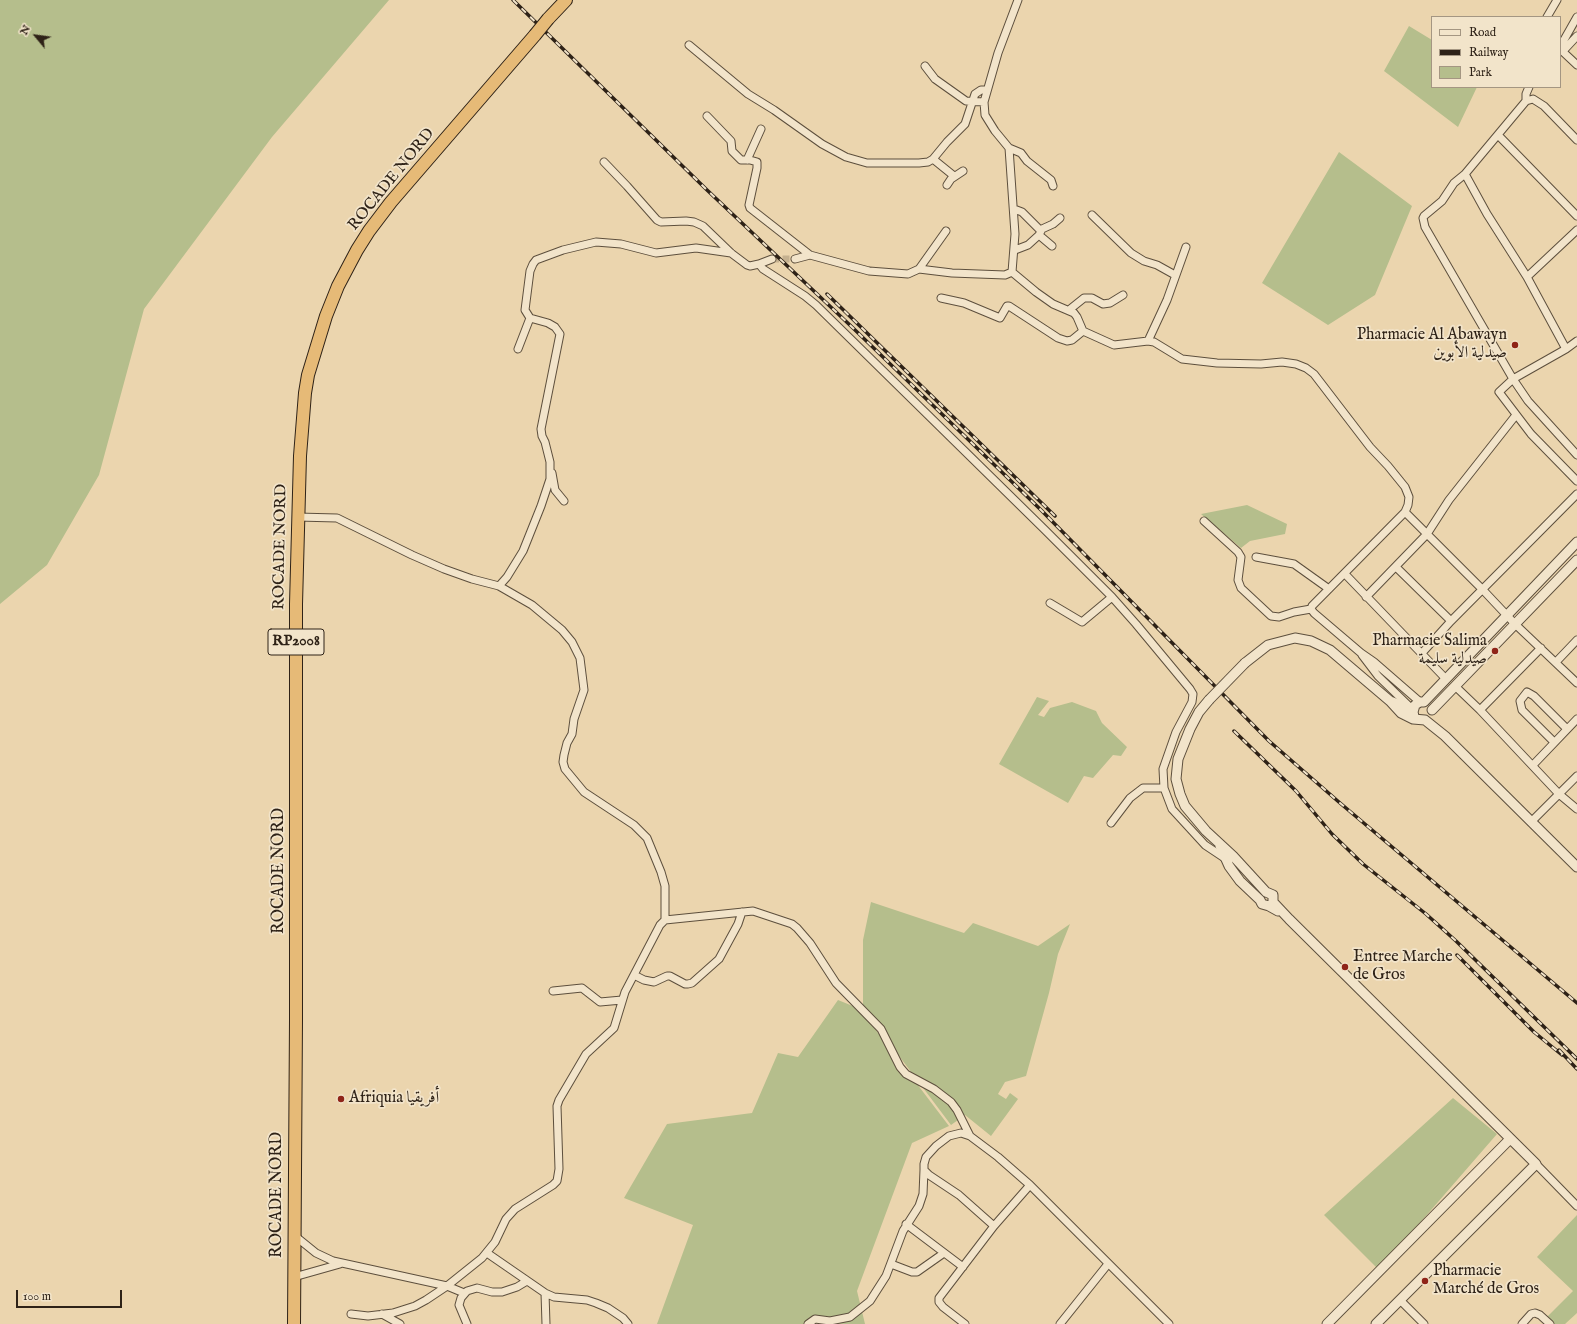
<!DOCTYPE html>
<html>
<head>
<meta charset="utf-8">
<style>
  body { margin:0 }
  #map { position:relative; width:1577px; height:1324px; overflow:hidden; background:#ebd5ae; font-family:"IM FELL English",serif }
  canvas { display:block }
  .legend { position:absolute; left:1431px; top:16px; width:130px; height:72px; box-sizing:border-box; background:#f2e4ca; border:1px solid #a49682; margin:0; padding:5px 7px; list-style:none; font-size:12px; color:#2e2217 }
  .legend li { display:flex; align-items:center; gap:8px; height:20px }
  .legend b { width:20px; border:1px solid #a49682 }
  .north { position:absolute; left:16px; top:16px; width:40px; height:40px; -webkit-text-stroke:3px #f2e4ca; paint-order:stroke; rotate:299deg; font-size:11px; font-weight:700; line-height:16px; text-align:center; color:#2e2217 }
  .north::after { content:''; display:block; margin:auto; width:14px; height:18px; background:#2e2217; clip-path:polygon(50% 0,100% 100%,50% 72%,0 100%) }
  .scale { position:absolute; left:16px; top:1290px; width:106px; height:18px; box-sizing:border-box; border:2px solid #2e2217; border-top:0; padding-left:5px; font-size:12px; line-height:14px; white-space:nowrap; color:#2e2217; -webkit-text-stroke:3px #f2e4ca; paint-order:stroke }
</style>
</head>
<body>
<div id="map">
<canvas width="1577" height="1324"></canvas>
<ul class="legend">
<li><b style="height:5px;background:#f2e4ca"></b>Road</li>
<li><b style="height:5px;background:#2e2217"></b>Railway</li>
<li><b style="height:11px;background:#b5be8c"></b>Park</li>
</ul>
<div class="north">N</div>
<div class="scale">100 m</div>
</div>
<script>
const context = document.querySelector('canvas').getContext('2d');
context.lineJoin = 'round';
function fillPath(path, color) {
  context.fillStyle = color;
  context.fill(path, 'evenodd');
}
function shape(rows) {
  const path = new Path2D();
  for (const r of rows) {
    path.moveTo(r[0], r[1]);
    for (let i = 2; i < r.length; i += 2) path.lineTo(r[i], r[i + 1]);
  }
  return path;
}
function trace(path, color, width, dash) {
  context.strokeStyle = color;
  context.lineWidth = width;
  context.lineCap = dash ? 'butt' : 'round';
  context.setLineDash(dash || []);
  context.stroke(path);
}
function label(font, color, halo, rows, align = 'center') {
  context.font = font + ' "IM FELL English",Amiri,serif';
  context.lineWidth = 3.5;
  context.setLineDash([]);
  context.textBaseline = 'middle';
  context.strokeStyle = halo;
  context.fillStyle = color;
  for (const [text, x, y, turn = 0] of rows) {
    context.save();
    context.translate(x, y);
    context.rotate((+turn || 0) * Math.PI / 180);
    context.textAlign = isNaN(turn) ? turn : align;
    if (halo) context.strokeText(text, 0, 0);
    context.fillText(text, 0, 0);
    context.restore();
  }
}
fillPath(shape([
  [0,0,389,0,272,137,144,309,99,475,47,565,0,604],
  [1409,26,1432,40,1432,87,1477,87,1458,127,1384,71],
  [1339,152,1412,206,1375,295,1328,325,1262,283],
  [1247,505,1287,524,1285,534,1250,541,1241,548,1201,514],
  [1037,697,1049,701,1038,715,1044,717,1050,708,1072,702,1096,711,1102,723,1127,747,1121,756,1113,755,1093,778,1084,776,1068,803,999,764],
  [871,902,964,933,973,923,1038,946,1070,924,1058,954,1049,993,1026,1076,1005,1082,998,1094,1006,1099,1010,1093,1018,1099,991,1136,965,1115,951,1125,863,1008,863,940],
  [838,1000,860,1009,949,1126,912,1143,857,1291,865,1324,657,1324,693,1225,624,1198,667,1124,752,1113,778,1053,798,1057],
  [1453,1098,1497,1134,1379,1270,1324,1215],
  [1577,1215,1577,1313,1565,1324,1554,1324,1547,1317,1573,1291,1537,1257]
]), '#b5be8c');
trace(shape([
  [772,259,795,259]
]), '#c5b190', 7, [7, 3.5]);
const minor = shape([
  [1018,0,998,53,984,102,985,115,995,131,1009,148,1015,234,1012,272,1036,292,1053,304,1074,313,1077,317,1083,331],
  [1547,17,1557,0],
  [689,45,748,94,774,110,822,144,846,157,867,163,919,163,928,162,933,159,947,142,965,124,975,94,981,90,986,90],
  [1560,47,1577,17],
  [1560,49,1577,65],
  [1563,51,1577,36],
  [925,66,935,79,966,101,984,102],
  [1526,101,1526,94,1529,87],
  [707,116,731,141,732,151,741,160,750,160,757,162,757,168,749,205,750,208,810,255,869,271,908,274,919,269,952,273,1005,275,1012,272],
  [1498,135,1577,216],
  [1577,140,1544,106,1533,99,1526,101,1465,174,1454,183,1442,201,1424,216,1423,218,1425,227,1513,379,1528,401,1577,455],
  [1009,148,1021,153,1027,161,1051,180,1053,186],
  [933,159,954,176],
  [747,160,761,129],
  [604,162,627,186,657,220,661,222,686,221,694,222,703,226,731,253,747,265,750,266,759,264,763,269,805,296,816,305,1045,530,1112,597,1136,624,1190,689,1193,694,1192,702,1176,732,1163,769,1164,788,1172,809,1205,845,1226,859],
  [1465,174,1487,214,1527,277,1566,349],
  [947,185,951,179,963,171],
  [1014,209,1022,212,1041,231],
  [1092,215,1131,253,1144,261,1157,265,1175,275],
  [1039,235,1052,246],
  [1015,250,1028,245,1039,235,1042,229,1053,224,1060,218],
  [795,259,810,255],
  [759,264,772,259],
  [919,269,946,231],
  [1527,277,1577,230],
  [941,298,964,303,1000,318,1007,306,1009,306,1058,338,1067,341,1072,340,1083,331,1114,345,1148,341,1154,342,1182,359,1217,363,1261,364,1282,362,1296,364,1306,368,1314,374,1370,447,1388,466,1405,487,1409,497,1408,505,1405,512,1312,606,1311,609,1294,612,1279,617,1271,616,1241,588,1238,580,1241,557,1238,552,1204,521],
  [1069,310,1084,298,1092,298,1103,304,1110,303,1123,295],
  [1148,341,1167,300,1186,247],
  [1577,341,1566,349,1513,379,1499,392,1531,434,1577,481],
  [518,349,530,318],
  [552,473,555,490,564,501],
  [1405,512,1483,590,1515,624,1577,683],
  [297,517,337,518,412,555,444,569,472,579,499,586,532,605,562,630,572,642,580,658,584,690,574,719,572,734,567,743,564,755,563,762,565,769,584,792,634,825,647,838,661,872,665,886,665,920],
  [1256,557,1294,564,1329,589],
  [1396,567,1451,621],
  [1345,574,1446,679],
  [499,586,507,577,523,551,541,506,550,479,550,462,545,442,542,436,541,429,560,334,555,327,548,323,530,318,525,310,530,271,533,264,536,260,563,250,596,242,621,244,656,253,696,248,731,253],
  [1366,597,1427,534,1449,500,1516,415],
  [1050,603,1082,622,1112,597],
  [1311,609,1314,613,1361,653,1374,662,1420,702],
  [1422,653,1451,621,1577,494],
  [1362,655,1378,676,1412,709],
  [1556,662,1577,640],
  [1455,686,1480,710,1559,794,1577,809],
  [1480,710,1541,648],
  [1554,742,1522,710,1520,701,1527,692,1534,696,1567,729],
  [1533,765,1577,719],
  [1531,822,1577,776],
  [1111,823,1130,798,1143,788,1164,788],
  [634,975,644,980,654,982,667,976,670,976,685,984,688,984,692,983,719,959,738,924,742,912],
  [553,991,582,988,600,1002,622,1000],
  [1536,1164,1577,1206],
  [906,1224,963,1267],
  [994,1226,959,1195,929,1175,924,1170,924,1164,926,1157,936,1146,949,1136,961,1133,970,1136,998,1157,1030,1185,1169,1324],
  [295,1236,316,1253,333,1261,447,1286,464,1293],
  [487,1253,545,1293,554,1297,587,1300,596,1303,608,1308,623,1318,628,1324],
  [891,1264,912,1272,917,1272,944,1253],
  [294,1277,340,1264],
  [545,1293,546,1324],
  [1400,1300,1424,1324],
  [351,1314,368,1316,393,1313,415,1306,426,1300,447,1286,482,1258,495,1242,506,1219,515,1209,553,1185,557,1181,559,1169,557,1106,559,1100,586,1054,614,1028,625,992,660,925,665,920,753,911,792,924,797,928,810,943,836,983,881,1029,900,1067,906,1074,934,1089,951,1102,957,1110,970,1136],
  [382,1314,400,1324],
  [467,1324,459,1305,461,1298,467,1291,477,1288,492,1292,502,1292,517,1287,527,1281],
  [808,1324,815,1319,830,1321,850,1317,870,1301,886,1276,903,1231,919,1206,923,1194,924,1170],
  [965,1324,943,1307,939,1302,939,1298,994,1226,1030,1185],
  [1060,1324,1108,1264],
  [1522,1324,1531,1314,1535,1313,1540,1315,1550,1324]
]);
const tertiary = shape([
  [1245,663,1268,645,1295,638,1311,641,1330,650,1390,701,1401,713,1413,719,1425,720,1445,736,1577,867],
  [1209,700,1199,712,1190,729,1178,759,1176,779,1180,794,1185,806,1206,831,1233,856,1266,892,1273,895,1273,902,1289,919,1536,1164,1376,1324],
  [1390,701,1408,708,1413,712,1414,716],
  [1432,710,1577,560],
  [1413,712,1415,705,1420,702,1424,702,1577,542],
  [1220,846,1229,866,1240,881,1260,900,1262,904,1269,906,1278,911],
  [1327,1324,1510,1139]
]);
const trunk = shape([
  [548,19,566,0],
  [294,1324,296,1020,296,604,300,456,305,393,308,375,326,316,338,286,357,250,369,231,391,202,535,35]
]);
trace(minor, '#5d4f3d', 9);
trace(tertiary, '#5d4f3d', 11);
trace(trunk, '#2e2217', 14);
trace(minor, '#f2e4ca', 7);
trace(tertiary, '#f2e4ca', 9);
trace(trunk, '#e6ba77', 12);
const rail = shape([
  [513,0,707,190,853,328,1041,510,1269,741,1340,803,1577,1003],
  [827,294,1055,516],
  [1234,731,1296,791,1332,834,1363,864,1426,914,1456,941,1577,1059],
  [1457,955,1534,1032,1562,1055],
  [1559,1050,1577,1069]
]);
trace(rail, '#2e2217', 3.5);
trace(rail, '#f2e4ca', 2, [6]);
const tertiaryBridge = shape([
  [1209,700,1245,663]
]);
const trunkBridge = shape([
  [535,35,548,19]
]);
trace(tertiaryBridge, '#5d4f3d', 11, []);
trace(trunkBridge, '#2e2217', 14, []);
trace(tertiaryBridge, '#f2e4ca', 9);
trace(trunkBridge, '#e6ba77', 12);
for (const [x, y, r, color] of [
  [1515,345,4,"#8f2418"],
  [1495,651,4,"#8f2418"],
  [1345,967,4,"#8f2418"],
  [341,1099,4,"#8f2418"],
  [1425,1281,4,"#8f2418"]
]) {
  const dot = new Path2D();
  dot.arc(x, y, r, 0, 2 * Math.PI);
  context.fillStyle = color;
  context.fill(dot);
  trace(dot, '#f2e4ca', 1.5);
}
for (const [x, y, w] of [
  [296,642,56]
]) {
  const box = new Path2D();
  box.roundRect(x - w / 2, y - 13, w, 26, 3);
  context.fillStyle = '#f2e4ca';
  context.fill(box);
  trace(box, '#2e2217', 1);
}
label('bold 15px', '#2e2217', null, [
  ["RP2008",296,642]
]);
label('16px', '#2e2217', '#f2e4ca', [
  ["ROCADE NORD",392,180,-51],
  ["ROCADE NORD",281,547,-89],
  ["ROCADE NORD",280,871,-90],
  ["ROCADE NORD",278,1195,-90]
]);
label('16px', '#2e2217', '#f2e4ca', [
  ["Pharmacie Al Abawayn",1507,336,"right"],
  ["صيدلية الأبوين",1507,354,"right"],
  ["Pharmacie Salima",1487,642,"right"],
  ["صيدلية سليمة",1487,660,"right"],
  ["Entree Marche",1353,958],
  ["de Gros",1353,976],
  ["Afriquia أفريقيا",349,1099],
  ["Pharmacie",1433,1272],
  ["Marché de Gros",1433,1290]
], 'left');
</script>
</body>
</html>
